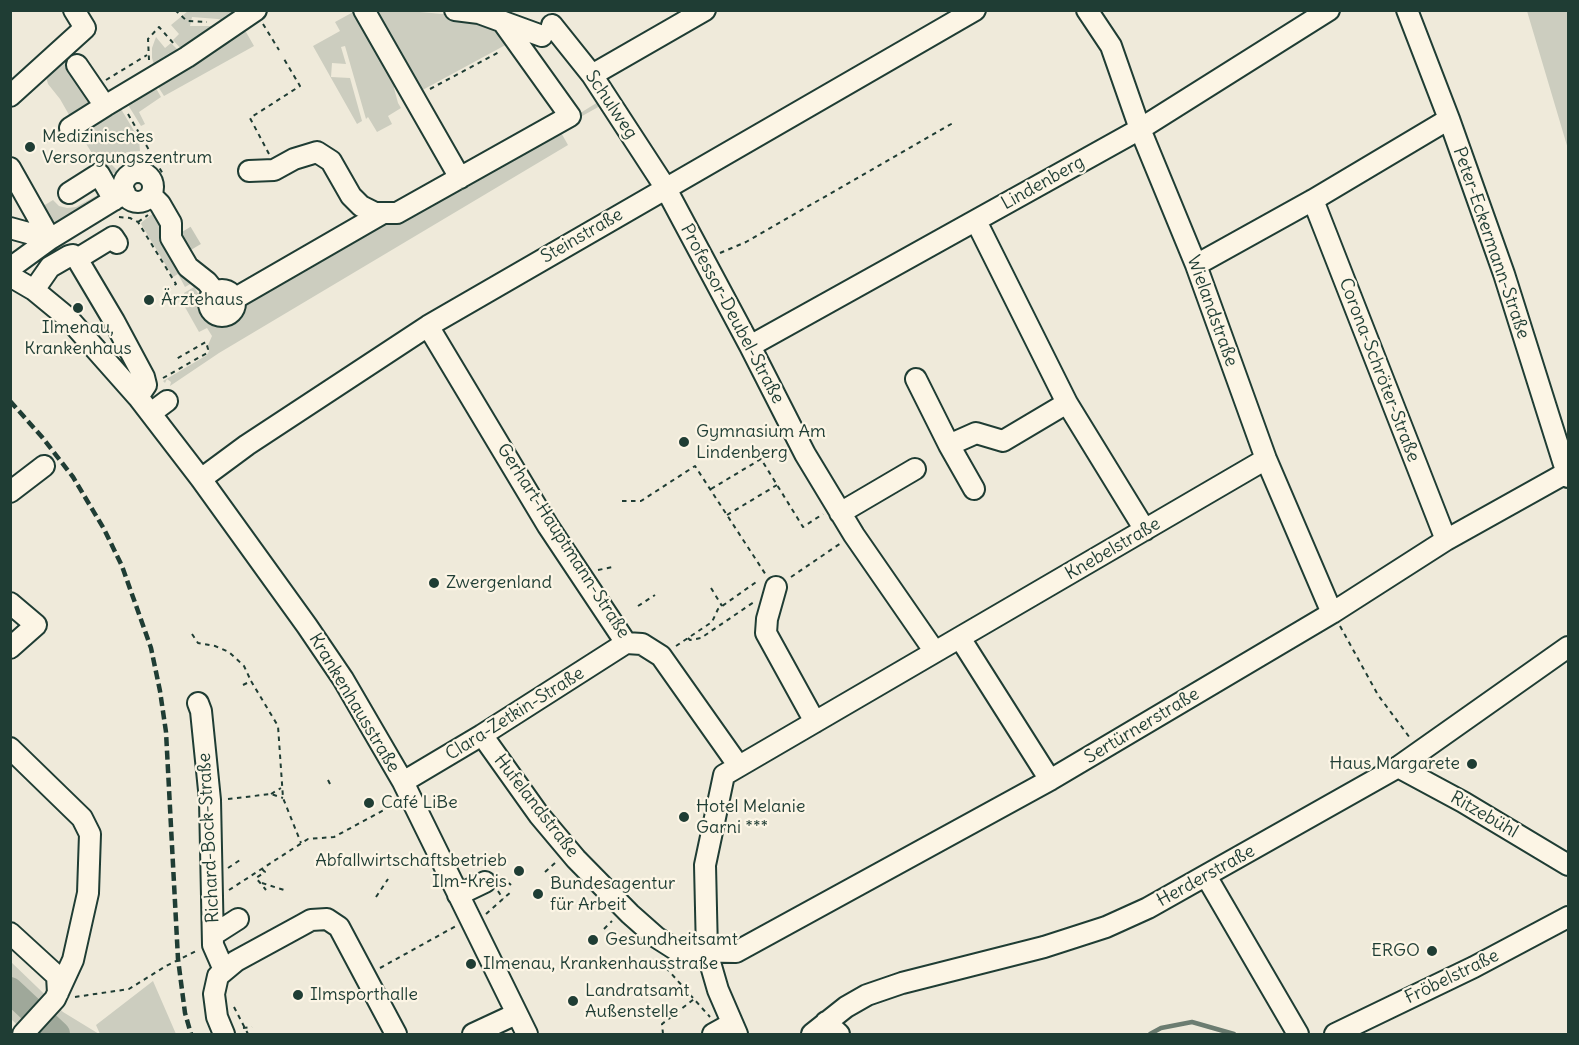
<!DOCTYPE html>
<html>
<head>
<meta charset="utf-8">
<style>
  body { margin:0 }
  #map { position:relative; width:1579px; height:1045px; overflow:hidden; background:#efeada; font-family:Delius,sans-serif }
  canvas { display:block }
  .frame { position:absolute; inset:0; border:12px solid #1f3d34; pointer-events:none }
</style>
</head>
<body>
<div id="map">
<canvas width="1579" height="1045"></canvas>
<div class="frame"></div>
</div>
<script>
const context = document.querySelector('canvas').getContext('2d');
context.lineJoin = 'round';
function fillPath(path, color) {
  context.fillStyle = color;
  context.fill(path, 'evenodd');
}
function shape(rows) {
  const path = new Path2D();
  for (const r of rows) {
    if (r.length === 3) {
      path.moveTo(r[0] + r[2], r[1]);
      path.arc(r[0], r[1], r[2], 0, 2 * Math.PI);
      continue;
    }
    path.moveTo(r[0], r[1]);
    for (let i = 2; i < r.length; i += 2) path.lineTo(r[i], r[i + 1]);
  }
  return path;
}
function trace(path, color, width, dash) {
  context.strokeStyle = color;
  context.lineWidth = width;
  context.lineCap = dash ? 'butt' : 'round';
  context.setLineDash(dash || []);
  context.stroke(path);
}
function label(font, color, halo, rows, align = 'center') {
  context.font = font + ' Delius,sans-serif';
  context.lineWidth = 4.5;
  context.setLineDash([]);
  context.textBaseline = 'middle';
  context.strokeStyle = halo;
  context.fillStyle = color;
  for (const [text, x, y, turn = 0] of rows) {
    context.save();
    context.translate(x, y);
    context.rotate((+turn || 0) * Math.PI / 180);
    context.textAlign = isNaN(turn) ? turn : align;
    if (halo) context.strokeText(text, 0, 0);
    context.fillText(text, 0, 0);
    context.restore();
  }
}
fillPath(shape([
  [373,10,408,11,478,17,491,23,511,42,417,93],
  [188,11,231,11,233,17,225,21,218,19,192,17,190,26,216,26,183,51,173,40,179,34,171,25],
  [355,11,394,75,394,88,398,103,401,108,388,116,392,124,377,132,368,117,366,119,345,46,341,47,346,64,332,63,331,77,350,78,362,121,357,124,313,46,340,31,335,22],
  [1527,11,1568,11,1568,149],
  [240,31,246,32,254,46,164,96,155,82],
  [156,37,165,48,171,43,181,53,160,65,154,65,152,58,152,48],
  [59,59,64,61,74,71,99,103,72,120,60,99,48,84,45,73],
  [153,83,161,97,139,112,145,124,141,126,125,100],
  [598,102,600,106,559,129,568,145,219,353,170,386,171,382,167,379,165,383,163,381,207,355,209,351,208,345,212,336,207,328,199,332,181,300,184,297,184,293,194,287,199,295,201,313,206,320,229,326,237,321,245,298,558,127],
  [118,104,139,139,140,151,127,152,114,160,112,165,119,172,117,174,103,171,77,129],
  [103,192,107,198,61,224,49,222,40,208,53,200,59,206,67,208,76,207],
  [155,212,167,238,192,283,185,287,178,274,173,277,141,224,142,222],
  [10,961,63,1012,99,1034,27,1034,11,1019],
  [153,981,176,1034,100,1034,96,1025]
]), '#cccdbf');
trace(shape([
  [1150,1034,1161,1028,1192,1022,1234,1034]
]), '#6c7d71', 4.5);
trace(shape([
  [10,990,57,1034]
]), '#9fa89a', 26);
trace(shape([
  [182,232,197,257]
]), '#c5c7b9', 20, [20, 10]);
const minor = shape([
  [364,10,460,178],
  [455,10,479,13,542,36],
  [1087,10,1111,46,1140,129,1196,265,1266,459,1332,613],
  [1407,10,1449,119,1504,274,1568,477],
  [552,25,592,75,665,187,750,346,805,454,854,535,935,652],
  [77,65,105,106,187,57,256,10],
  [592,75,705,10],
  [10,96,85,28,74,10],
  [70,128,105,106],
  [10,168,50,239],
  [249,171,274,170,294,159,317,152,331,161,351,196,361,206,375,213,397,213,570,116,502,21],
  [138,187,15],
  [69,193,99,174,114,200],
  [151,195,160,204,171,223,171,238,188,267,207,282,215,292],
  [1313,200,1446,540],
  [976,221,1067,403,1145,530],
  [10,228,50,239],
  [77,259,113,237,117,243],
  [1196,265,1313,200,1449,119],
  [10,272,13,266,50,239,125,193],
  [10,276,34,290,68,318,138,397,201,479,307,626,343,679,403,782,527,1034],
  [34,290,50,267,69,256,73,255,76,257,114,321,144,377,146,385,138,397],
  [222,303,13],
  [234,299,383,213],
  [428,326,548,526,626,643,642,644,661,656,738,765],
  [750,346,1140,129,1329,10],
  [916,379,949,445,976,433,1003,441,1067,403],
  [151,413,167,401],
  [949,445,974,489],
  [201,479,247,445,428,326,975,10],
  [10,492,44,466],
  [840,513,915,469],
  [776,587,767,619,766,633,815,722],
  [10,603,36,625,10,648],
  [960,638,1050,780],
  [198,703,201,711,210,800,213,945,224,970],
  [482,735,539,815,576,859,630,914,656,937,678,951,736,952,1050,780,1332,613,1446,540,1566,473],
  [10,748,82,818,90,834,88,893,73,960,55,999,23,1034],
  [1398,767,1463,802,1568,865],
  [403,782,482,735,626,643],
  [1206,876,1298,1034],
  [458,895,485,882],
  [10,933,57,976,58,993],
  [213,935,238,919],
  [826,1022,839,1034],
  [224,1034,217,1017,214,994,218,976,236,961,302,925,311,920,327,919,339,927,396,1034],
  [473,1034,516,1014],
  [713,1034,731,1024],
  [737,1034,718,990,707,952,705,865,724,775,1266,459],
  [812,1034,846,1007,867,995,902,983,1044,947,1106,927,1148,908,1398,767,1568,647],
  [1335,1034,1474,967,1568,917]
]);
trace(minor, '#1f3d34', 24);
trace(shape([
  [175,10,187,21,207,22],
  [263,24,279,50],
  [149,60,148,39,159,27,175,45],
  [106,80,147,55],
  [430,89,501,51],
  [128,114,163,174,155,178],
  [43,143,57,136],
  [269,154,250,118,300,86,284,59],
  [119,217,130,218,138,222,176,284,170,288],
  [138,222,148,215],
  [720,253,746,242,953,123],
  [163,378,207,353,208,349,206,342,176,359],
  [711,489,761,459,803,527,823,514],
  [622,501,641,501,695,466,766,575],
  [727,515,777,485],
  [598,570,613,567],
  [791,577,841,543],
  [711,588,722,606],
  [638,606,655,595],
  [1340,626,1378,695,1410,738],
  [192,634,198,643,215,646,229,652,244,666,251,681],
  [688,638,690,640,701,638,754,602],
  [676,646,712,622,718,609,759,580],
  [243,685,251,681,278,726,283,798,301,843],
  [328,780,330,784],
  [271,794,281,788],
  [228,799,271,794,283,798],
  [228,868,243,858],
  [262,869,265,872,256,878,266,890],
  [545,872,556,862],
  [502,877,511,885],
  [262,883,284,890],
  [229,890,308,839,334,837,395,804],
  [498,891,503,899],
  [376,897,388,879],
  [486,914,512,891],
  [604,929,612,921],
  [660,961,710,1017],
  [380,968,456,926],
  [75,997,129,989,166,966,196,951],
  [234,1007,248,1034],
  [243,1028,252,1027],
  [663,1034,662,1024,694,999]
]), '#1f3d34', 2, [4.5, 4.5]);
trace(minor, '#fcf5e5', 20);
trace(shape([
  [10,401,42,437,73,477,104,529,122,566,151,648,160,691,166,732,178,959,185,1013,191,1034]
]), '#1f3d34', 4.5, [9, 4.5]);
for (const [x, y, r, color] of [
  [30,147,6,"#1f3d34"],
  [149,300,6,"#1f3d34"],
  [78,308,6,"#1f3d34"],
  [684,442,6,"#1f3d34"],
  [434,583,6,"#1f3d34"],
  [1472,764,6,"#1f3d34"],
  [369,803,6,"#1f3d34"],
  [684,817,6,"#1f3d34"],
  [519,871,6,"#1f3d34"],
  [538,894,6,"#1f3d34"],
  [593,940,6,"#1f3d34"],
  [1432,951,6,"#1f3d34"],
  [471,964,6,"#1f3d34"],
  [298,995,6,"#1f3d34"],
  [573,1001,6,"#1f3d34"]
]) {
  const dot = new Path2D();
  dot.arc(x, y, r, 0, 2 * Math.PI);
  context.fillStyle = color;
  context.fill(dot);
  trace(dot, '#fcf5e5', 2);
}
label('18px', '#1f3d34', '#fcf5e5', [
  ["Schulweg",611,105,56],
  ["Lindenberg",1043,183,-29],
  ["Steinstraße",582,236,-30],
  ["Peter-Eckermann-Straße",1491,243,71],
  ["Wielandstraße",1212,311,70],
  ["Professor-Deubel-Straße",732,314,62],
  ["Corona-Schröter-Straße",1379,370,69],
  ["Gerhart-Hauptmann-Straße",563,541,57],
  ["Knebelstraße",1113,549,-30],
  ["Krankenhausstraße",354,703,59],
  ["Clara-Zetkin-Straße",515,714,-32],
  ["Sertürnerstraße",1142,726,-31],
  ["Hufelandstraße",536,806,52],
  ["Ritzebühl",1484,815,30],
  ["Richard-Bock-Straße",209,838,-93],
  ["Herderstraße",1206,876,-29],
  ["Fröbelstraße",1452,977,-26]
]);
label('18px', '#1f3d34', '#fcf5e5', [
  ["Medizinisches",42,137],
  ["Versorgungszentrum",42,158],
  ["Ärztehaus",161,300],
  ["Ilmenau,",78,328,"center"],
  ["Krankenhaus",78,349,"center"],
  ["Gymnasium Am",696,432],
  ["Lindenberg",696,453],
  ["Zwergenland",446,583],
  ["Haus Margarete",1460,764,"right"],
  ["Café LiBe",381,803],
  ["Hotel Melanie",696,807],
  ["Garni ***",696,828],
  ["Abfallwirtschaftsbetrieb",507,861,"right"],
  ["Ilm-Kreis",507,882,"right"],
  ["Bundesagentur",550,884],
  ["für Arbeit",550,905],
  ["Gesundheitsamt",605,940],
  ["ERGO",1420,951,"right"],
  ["Ilmenau, Krankenhausstraße",483,964],
  ["Landratsamt",585,991],
  ["Außenstelle",585,1012],
  ["Ilmsporthalle",310,995]
], 'left');
</script>
</body>
</html>
